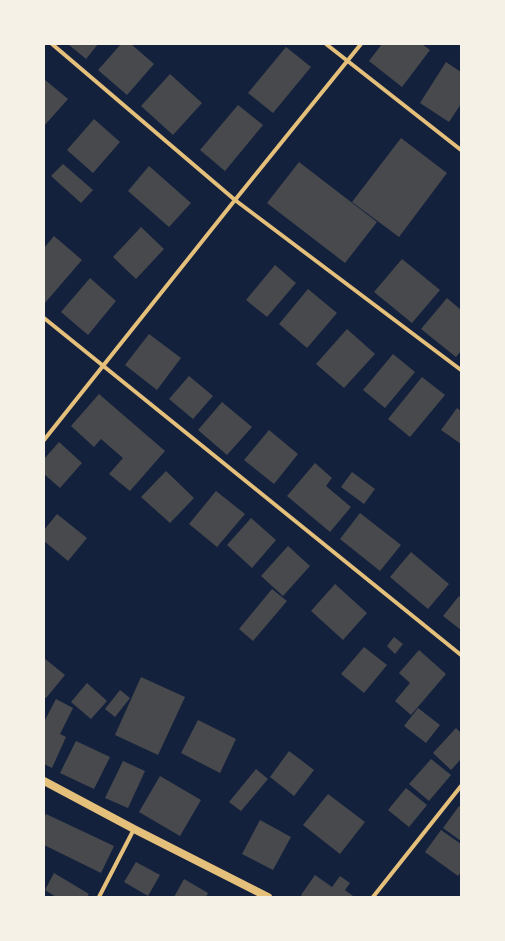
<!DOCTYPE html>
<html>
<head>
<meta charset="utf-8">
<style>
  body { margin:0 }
  #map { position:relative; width:505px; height:941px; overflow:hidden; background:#14213d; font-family:"Noto Sans",sans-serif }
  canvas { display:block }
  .frame { position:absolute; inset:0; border:45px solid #f6f1e7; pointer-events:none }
</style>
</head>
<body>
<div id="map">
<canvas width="505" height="941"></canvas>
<div class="frame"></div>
</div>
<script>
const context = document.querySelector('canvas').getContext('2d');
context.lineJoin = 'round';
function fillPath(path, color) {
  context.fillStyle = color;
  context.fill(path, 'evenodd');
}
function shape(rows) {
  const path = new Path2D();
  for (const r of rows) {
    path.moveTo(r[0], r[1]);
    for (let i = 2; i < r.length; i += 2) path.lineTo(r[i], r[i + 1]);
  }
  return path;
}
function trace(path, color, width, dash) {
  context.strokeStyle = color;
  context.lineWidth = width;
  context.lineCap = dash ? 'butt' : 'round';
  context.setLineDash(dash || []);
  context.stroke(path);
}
fillPath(shape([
  [68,44,98,44,86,59],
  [121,44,131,44,154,64,127,95,98,70],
  [382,44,422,44,430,50,402,87,369,61],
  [286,47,311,67,273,113,248,93],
  [446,62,461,72,461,104,449,122,420,103],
  [170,74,202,103,173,135,141,106],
  [44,79,68,99,44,126],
  [238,105,263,125,225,171,200,150],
  [94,119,120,142,93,173,67,150],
  [401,138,447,173,399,237,352,202],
  [299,162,377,222,345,263,267,203],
  [63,164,93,190,81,203,51,176],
  [149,166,191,203,169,227,128,191],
  [141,227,164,249,136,279,113,257],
  [54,236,82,260,44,304,44,248],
  [402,259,440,290,412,323,374,292],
  [275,265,296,283,267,317,246,300],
  [90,278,116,301,88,335,61,312],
  [308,289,337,313,307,348,279,324],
  [447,298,461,310,461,351,456,357,421,329],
  [347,329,375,354,344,388,316,364],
  [149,334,181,358,157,390,125,365],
  [393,354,415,372,385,408,363,390],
  [189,376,213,396,193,419,169,399],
  [422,377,445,395,410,437,388,419],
  [99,394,165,451,130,491,109,474,123,458,101,439,94,447,71,426],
  [222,402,252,427,227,455,198,430],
  [457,408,461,411,461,444,441,430],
  [269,430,298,454,274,484,244,460],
  [59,442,82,463,60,488,44,474,44,459],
  [315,463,332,478,326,486,351,507,330,532,287,496],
  [166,471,194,498,170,523,141,497],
  [352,472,375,489,364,504,341,487],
  [216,491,245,514,217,547,189,524],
  [360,513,401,545,380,571,340,539],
  [57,514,87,538,68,561,44,541,44,530],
  [251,518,276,540,252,568,227,545],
  [288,546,310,566,283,596,261,576],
  [411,552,449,584,428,609,390,577],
  [335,584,367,613,343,640,311,611],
  [272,589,287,601,253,641,239,629],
  [459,596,461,598,461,630,443,616],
  [394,637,403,644,395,654,387,646],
  [364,647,387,665,364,693,341,674],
  [419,650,446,674,411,715,395,701,410,683,399,673],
  [44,658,65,675,46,698,44,697],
  [141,677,185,697,158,755,115,735],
  [87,683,107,701,91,719,71,702],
  [120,690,130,698,115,717,105,709],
  [56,699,73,708,60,734,66,737,52,768,44,764,44,722],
  [418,708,440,725,426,743,404,726],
  [198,720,236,739,220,773,181,753],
  [456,728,461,733,461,759,451,770,433,753],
  [76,741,110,757,94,789,60,773],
  [289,751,314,770,294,796,270,777],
  [431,759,451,775,429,801,409,784],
  [123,761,145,771,128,808,105,798],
  [256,769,268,779,241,811,229,802],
  [160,776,201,800,180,836,139,812],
  [406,788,427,805,409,827,388,810],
  [328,794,365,822,340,854,303,825],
  [459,806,461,808,461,841,443,828],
  [46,814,114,846,101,873,44,845,44,818],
  [260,820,291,837,273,870,242,854],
  [441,830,461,844,461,872,458,876,425,852],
  [136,862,160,875,148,896,124,882],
  [54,873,89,894,87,897,56,897,45,890],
  [315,875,332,887,340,876,350,883,345,890,353,896,352,897,303,897,301,895],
  [184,879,208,893,206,897,174,897]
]), '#48494c');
trace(shape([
  [52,44,235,200,461,370],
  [326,44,461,150],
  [44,318,461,655],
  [44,440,235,200,361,44],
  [99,897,134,829],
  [373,897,461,786]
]), '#e5c07b', 4);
trace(shape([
  [44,781,134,829,268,897]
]), '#e5c07b', 8);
</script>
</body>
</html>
